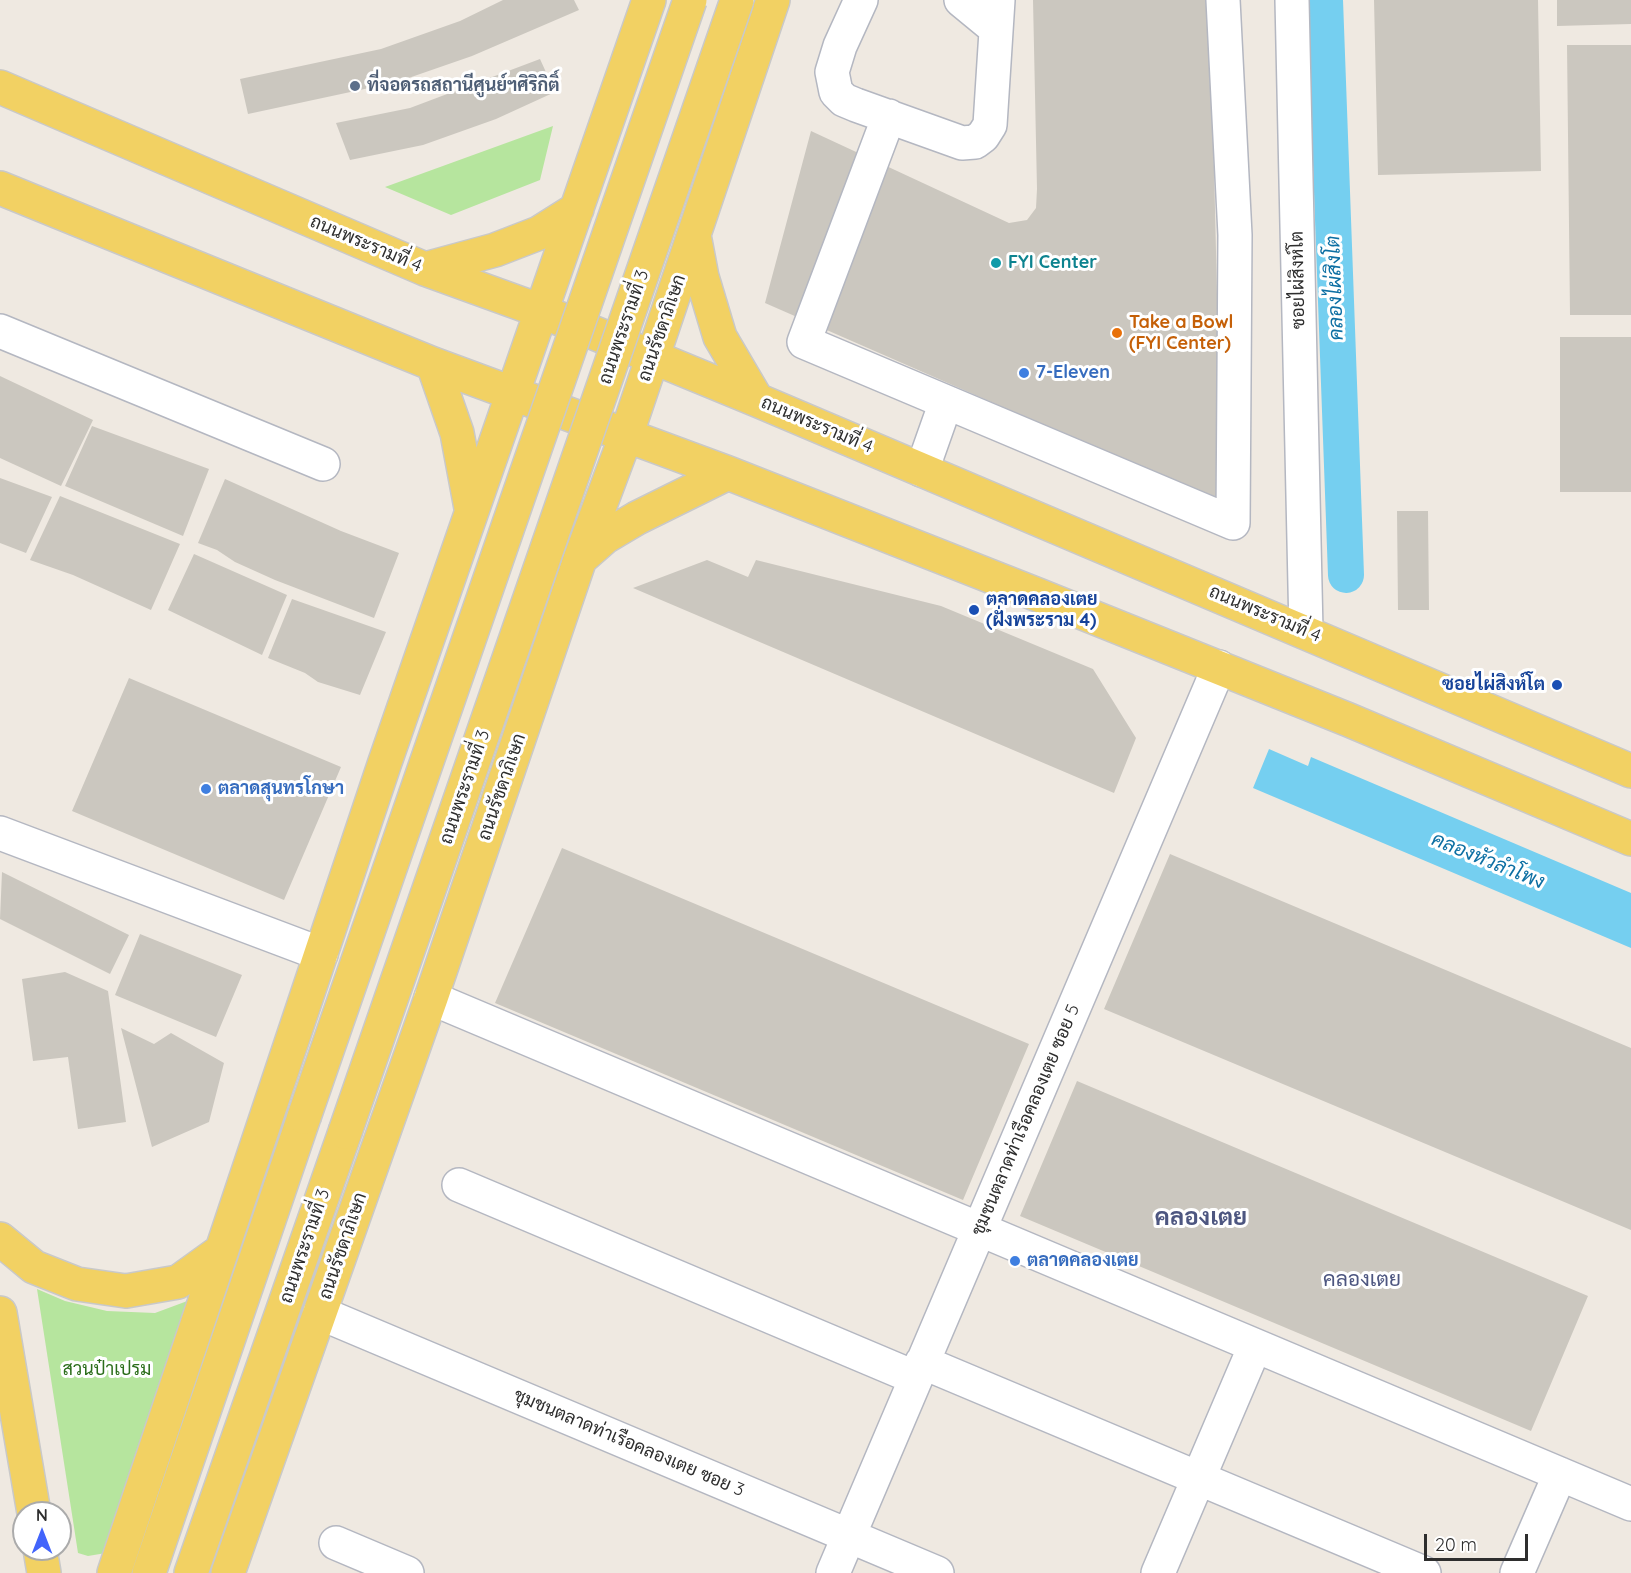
<!DOCTYPE html>
<html>
<head>
<meta charset="utf-8">
<style>
  body { margin:0 }
  #map { position:relative; width:1631px; height:1573px; overflow:hidden; background:#efe9e1; font-family:Quicksand,sans-serif }
  canvas { display:block }
  .north { position:absolute; left:12px; top:1501px; width:60px; height:60px; box-sizing:border-box; background:#fff; border:2px solid #ababab; border-radius:50%; rotate:0deg; font-size:16px; font-weight:700; line-height:24px; text-align:center; color:#2e2e2e }
  .north::after { content:''; display:block; margin:auto; width:21px; height:27px; background:#4264fb; clip-path:polygon(50% 0,100% 100%,50% 72%,0 100%) }
  .scale { position:absolute; left:1424px; top:1534px; width:104px; height:27px; box-sizing:border-box; border:3px solid #2e2e2e; border-top:0; padding-left:8px; font-size:18px; line-height:21px; white-space:nowrap; color:#2e2e2e; -webkit-text-stroke:4px #fff; paint-order:stroke }
</style>
</head>
<body>
<div id="map">
<canvas width="1631" height="1573"></canvas>
<div class="north">N</div>
<div class="scale">20 m</div>
</div>
<script>
const context = document.querySelector('canvas').getContext('2d');
context.lineJoin = 'round';
function fillPath(path, color) {
  context.fillStyle = color;
  context.fill(path, 'evenodd');
}
function shape(rows) {
  const path = new Path2D();
  for (const r of rows) {
    path.moveTo(r[0], r[1]);
    for (let i = 2; i < r.length; i += 2) path.lineTo(r[i], r[i + 1]);
  }
  return path;
}
function trace(path, color, width, dash) {
  context.strokeStyle = color;
  context.lineWidth = width;
  context.lineCap = dash ? 'butt' : 'round';
  context.setLineDash(dash || []);
  context.stroke(path);
}
function label(font, color, halo, rows, align = 'center') {
  context.font = font + ' Quicksand,Sarabun,sans-serif';
  context.lineWidth = 6;
  context.setLineDash([]);
  context.textBaseline = 'middle';
  context.strokeStyle = halo;
  context.fillStyle = color;
  for (const [text, x, y, turn = 0] of rows) {
    context.save();
    context.translate(x, y);
    context.rotate((+turn || 0) * Math.PI / 180);
    context.textAlign = isNaN(turn) ? turn : align;
    if (halo) context.strokeText(text, 0, 0);
    context.fillText(text, 0, 0);
    context.restore();
  }
}
fillPath(shape([
  [553,126,540,180,451,215,385,187],
  [37,1289,65,1301,107,1311,155,1313,190,1300,106,1553,88,1556,78,1553]
]), '#b6e59e');
fillPath(shape([
  [1269,749,1308,766,1311,757,1631,893,1631,948,1253,788]
]), '#75cff0');
trace(shape([
  [1325,0,1346,575]
]), '#75cff0', 36);
fillPath(shape([
  [503,0,574,0,579,10,472,56,397,82,248,114,240,79,381,49,460,21],
  [1033,0,1210,0,1222,503,765,303,811,131,1009,223,1027,220,1036,208,1037,189],
  [1374,0,1538,0,1541,171,1378,175],
  [1557,0,1631,0,1631,24,1557,26],
  [1567,45,1631,45,1631,315,1570,315],
  [540,59,555,92,496,119,423,145,350,160,336,123,410,108],
  [1560,337,1631,337,1631,492,1560,492],
  [0,376,93,420,61,486,0,458],
  [92,426,209,469,183,536,65,486],
  [0,478,52,497,26,553,0,543],
  [225,479,341,531,399,553,374,618,275,580,235,562,217,550,198,543],
  [60,496,180,544,151,610,73,575,30,560],
  [1397,511,1428,511,1429,610,1398,610],
  [194,554,287,595,262,655,168,610],
  [707,560,748,577,756,560,941,606,1093,669,1136,738,1114,793,633,588],
  [292,599,386,632,360,695,318,682,305,673,268,658],
  [129,678,341,767,284,900,72,811],
  [562,848,1029,1044,963,1200,495,1003],
  [1170,854,1631,1048,1631,1230,1104,1009],
  [2,872,129,935,110,974,0,919],
  [140,934,242,975,216,1037,115,995],
  [65,972,108,991,126,1122,78,1129,68,1057,33,1061,22,979],
  [121,1028,154,1044,171,1033,224,1063,209,1122,152,1147],
  [1077,1081,1588,1296,1531,1431,1020,1216]
]), '#cbc7bf');
const minor = shape([
  [861,0,840,46,832,72,836,92,844,100,856,105,962,143,975,142,983,136,990,125,998,0],
  [961,0,995,28],
  [1292,0,1306,631],
  [889,116,804,342,1233,523,1235,235,1223,0],
  [0,331,323,464],
  [922,470,946,402],
  [0,833,321,954],
  [431,998,1631,1504],
  [459,1185,916,1378],
  [320,1313,937,1573],
  [922,1362,1424,1573],
  [336,1543,407,1573],
  [833,1573,1219,667],
  [1158,1573,1255,1346],
  [1517,1573,1560,1474]
]);
const major = shape([
  [0,87,425,269,541,311,757,400,1631,771],
  [0,188,433,364,728,473,1038,595,1349,720,1631,839],
  [694,235,702,277,720,337,757,400],
  [425,269,495,250,539,233,577,209],
  [433,364,457,433,471,508],
  [580,559,605,537,637,518,728,473],
  [0,1239,34,1267,77,1284,126,1291,178,1282,221,1251],
  [0,1313,34,1513],
  [40,1549,44,1573],
  [114,1573,385,762,649,0],
  [149,1573,304,1117],
  [191,1573,345,1132],
  [228,1573,431,998,580,559,626,436,773,0]
]);
trace(minor, '#b4b7c1', 36);
trace(major, '#c9c9c9', 36);
trace(minor, '#fff', 33);
trace(major, '#f2d163', 33);
const majorBridge = shape([
  [304,1117,690,0],
  [345,1132,737,0]
]);
trace(majorBridge, '#c9c9c9', 36, []);
trace(majorBridge, '#f2d163', 33);
for (const [x, y, r, color] of [
  [355,86,6,"#5c6f8a"],
  [996,263,6,"#0f9aa8"],
  [1117,333,6,"#e8710a"],
  [1024,373,6,"#3f7fe0"],
  [974,610,6,"#1a4fb4"],
  [1557,685,6,"#1a4fb4"],
  [206,789,6,"#3f7fe0"],
  [1015,1261,6,"#3f7fe0"]
]) {
  const dot = new Path2D();
  dot.arc(x, y, r, 0, 2 * Math.PI);
  context.fillStyle = color;
  context.fill(dot);
  trace(dot, '#fff', 2);
}
label('bold 18px', '#4e5e75', '#fff', [
  ["ที่จอดรถสถานีศูนย์ฯศิริกิติ์",367,86]
], 'left');
label('18px', '#2e2e2e', '#fff', [
  ["ถนนพระรามที่ 4",366,244,23],
  ["ซอยไผ่สิงห์โต",1298,280,-91],
  ["ถนนพระรามที่ 3",624,327,-71],
  ["ถนนรัชดาภิเษก",662,328,-71],
  ["ถนนพระรามที่ 4",817,425,23],
  ["ถนนพระรามที่ 4",1265,614,23],
  ["ถนนพระรามที่ 3",465,787,-71],
  ["ถนนรัชดาภิเษก",502,787,-71],
  ["ชุมชนตลาดท่าเรือคลองเตย ซอย 5",1026,1120,-67],
  ["ถนนพระรามที่ 3",305,1246,-71],
  ["ถนนรัชดาภิเษก",343,1246,-71],
  ["ชุมชนตลาดท่าเรือคลองเตย ซอย 3",629,1443,23]
]);
label('bold 18px', '#0d838f', '#fff', [
  ["FYI Center",1008,263]
], 'left');
label('bold 18px', '#c56008', '#fff', [
  ["Take a Bowl",1129,323],
  ["(FYI Center)",1129,344]
], 'left');
label('bold 18px', '#366cbe', '#fff', [
  ["7-Eleven",1036,373],
  ["ตลาดสุนทรโกษา",218,789],
  ["ตลาดคลองเตย",1027,1261]
], 'left');
label('bold 18px', '#164399', '#fff', [
  ["ตลาดคลองเตย",986,600],
  ["(ฝั่งพระราม 4)",986,621],
  ["ซอยไผ่สิงห์โต",1545,685,"right"]
], 'left');
label('18px', '#2c6e1b', '#fff', [
  ["สวนป๋าเปรม",107,1370]
]);
label('italic 20px', '#0d6fa3', '#fff', [
  ["คลองไผ่สิงโต",1335,288,-92],
  ["คลองหัวลำโพง",1488,861,22]
]);
label('21px', '#4d5680', '#fff', [
  ["คลองเตย",1362,1280]
]);
label('bold 24px', '#4d5680', '#fff', [
  ["คลองเตย",1201,1218]
]);
</script>
</body>
</html>
